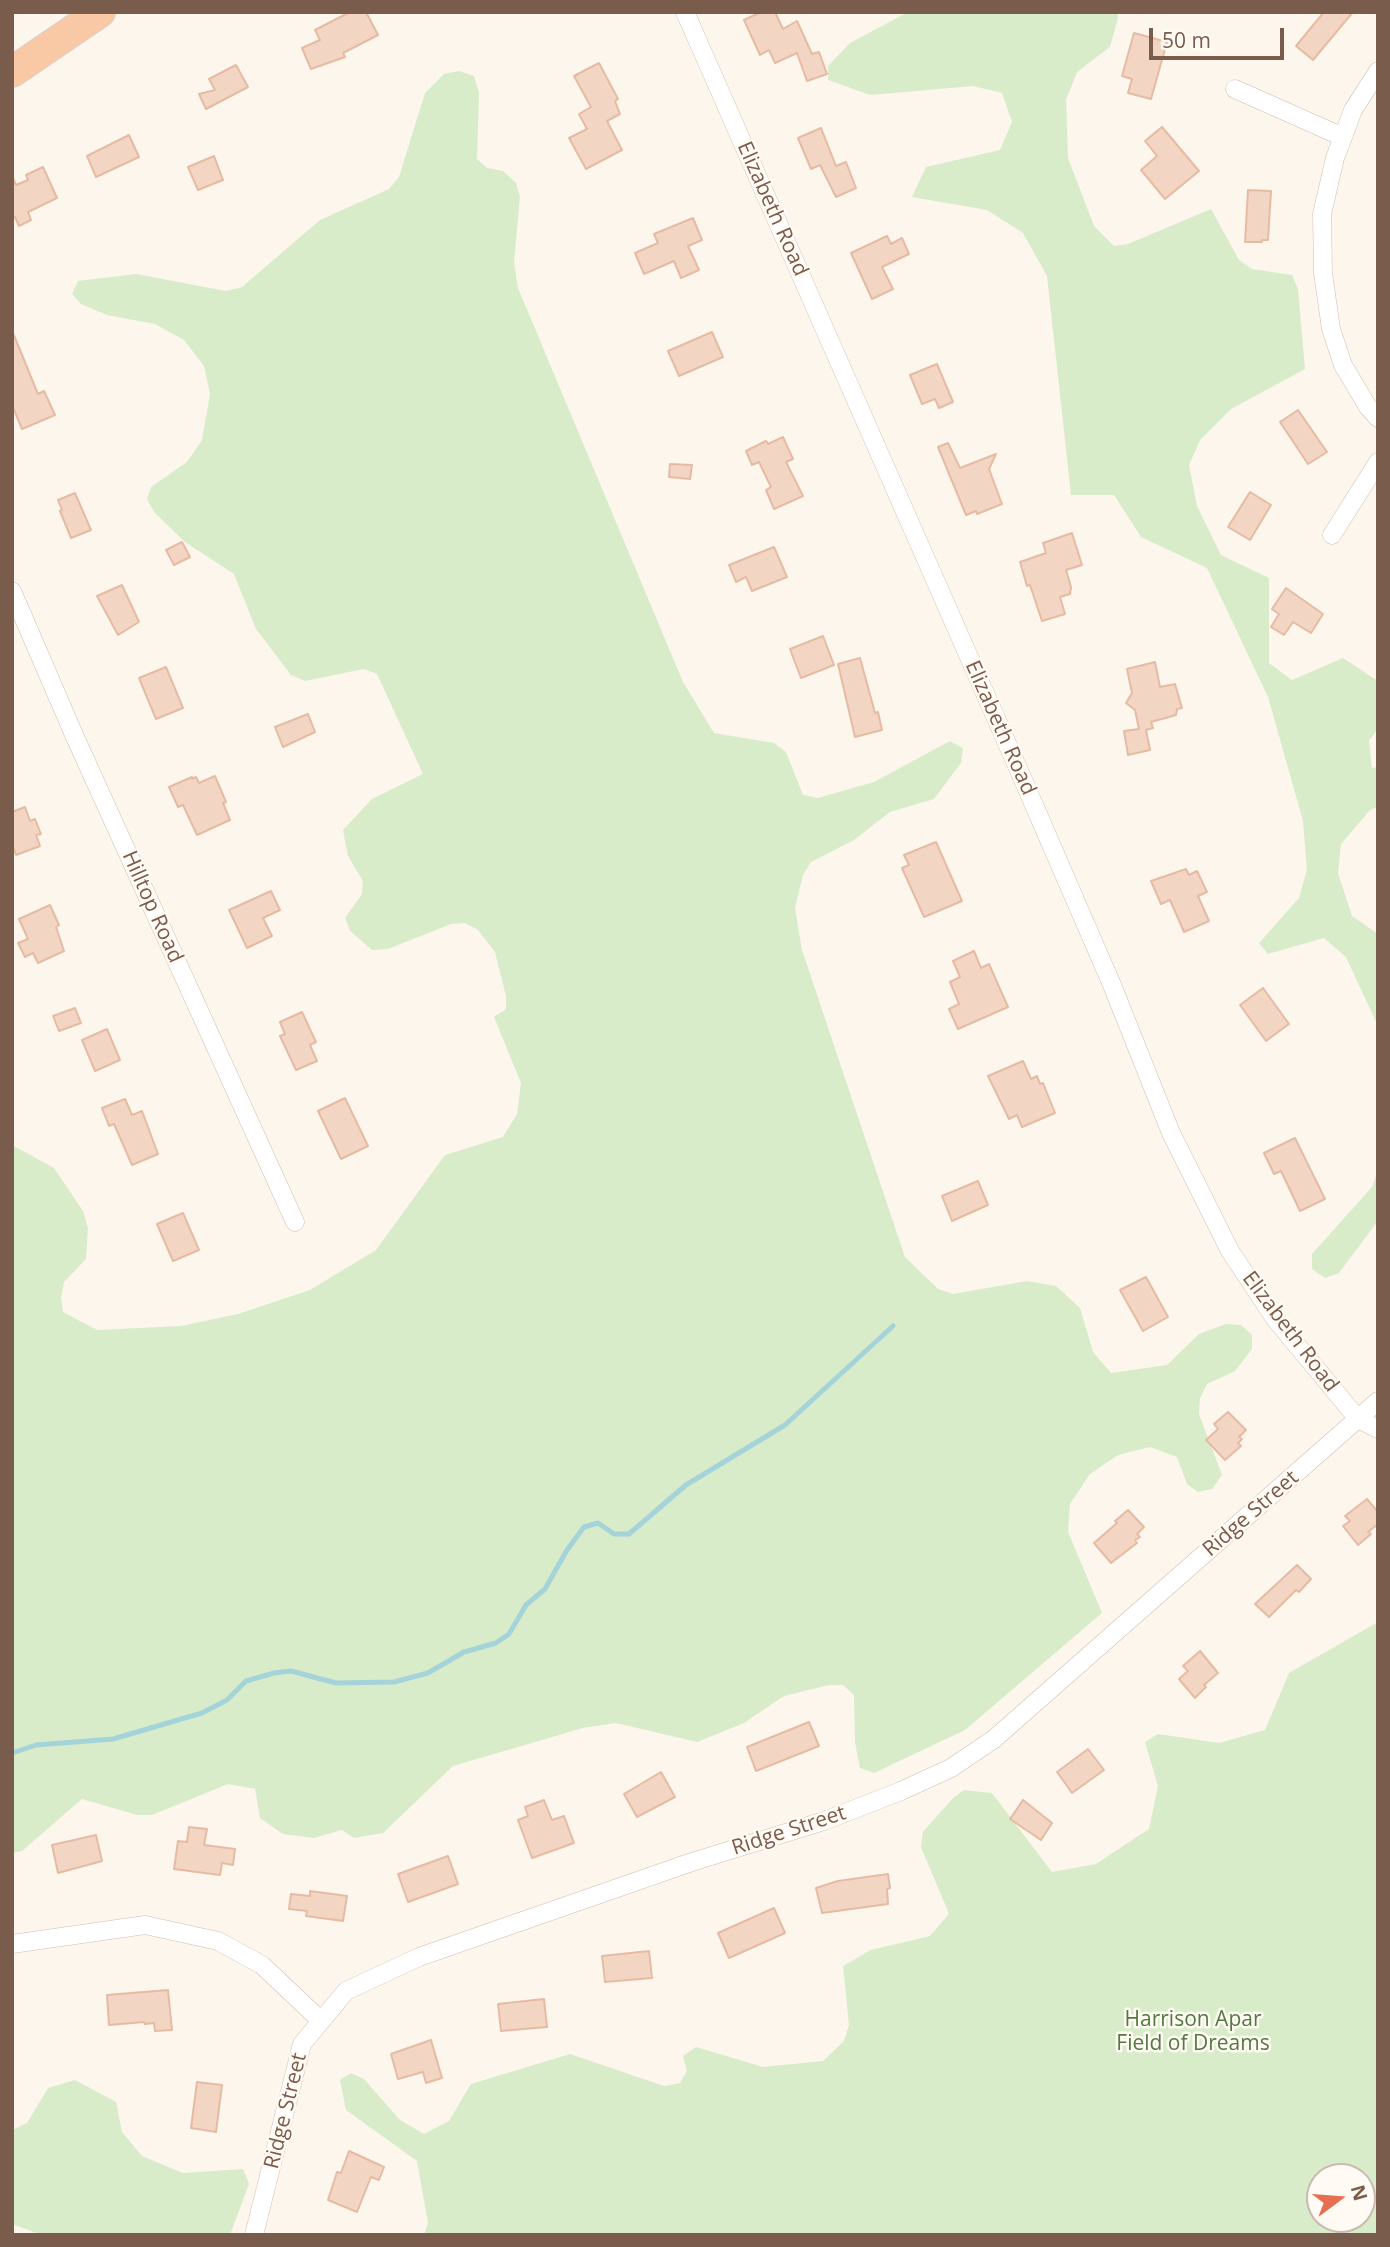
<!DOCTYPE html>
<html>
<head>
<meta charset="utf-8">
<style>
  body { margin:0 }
  #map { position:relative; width:1390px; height:2247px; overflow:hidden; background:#fdf6ec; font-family:"Open Sans",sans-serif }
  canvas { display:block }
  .frame { position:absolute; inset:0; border:14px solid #7a5c4d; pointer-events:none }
  .north { position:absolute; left:1306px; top:2163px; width:70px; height:70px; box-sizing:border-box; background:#fffaf3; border:2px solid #cabbb1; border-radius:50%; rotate:74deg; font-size:19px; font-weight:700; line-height:28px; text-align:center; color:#7a5c4d }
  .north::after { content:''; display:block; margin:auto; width:24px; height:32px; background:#e76f51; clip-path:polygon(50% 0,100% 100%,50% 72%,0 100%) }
  .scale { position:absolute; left:1149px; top:28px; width:135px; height:32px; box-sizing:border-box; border:4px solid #7a5c4d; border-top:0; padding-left:9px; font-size:21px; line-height:24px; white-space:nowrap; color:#7a5c4d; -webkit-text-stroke:5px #fffaf3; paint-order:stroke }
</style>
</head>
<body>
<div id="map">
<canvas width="1390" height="2247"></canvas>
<div class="frame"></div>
<div class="north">N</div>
<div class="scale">50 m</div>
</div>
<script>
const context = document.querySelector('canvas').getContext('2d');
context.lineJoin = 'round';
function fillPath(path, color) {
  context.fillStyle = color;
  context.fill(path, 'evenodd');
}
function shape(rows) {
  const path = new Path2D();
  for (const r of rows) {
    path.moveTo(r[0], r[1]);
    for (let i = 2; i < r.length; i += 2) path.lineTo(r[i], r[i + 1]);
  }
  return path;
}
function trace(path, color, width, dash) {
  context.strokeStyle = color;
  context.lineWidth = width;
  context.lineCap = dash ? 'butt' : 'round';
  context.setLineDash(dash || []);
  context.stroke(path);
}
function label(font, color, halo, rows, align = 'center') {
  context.font = font + ' "Open Sans",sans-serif';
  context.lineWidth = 5;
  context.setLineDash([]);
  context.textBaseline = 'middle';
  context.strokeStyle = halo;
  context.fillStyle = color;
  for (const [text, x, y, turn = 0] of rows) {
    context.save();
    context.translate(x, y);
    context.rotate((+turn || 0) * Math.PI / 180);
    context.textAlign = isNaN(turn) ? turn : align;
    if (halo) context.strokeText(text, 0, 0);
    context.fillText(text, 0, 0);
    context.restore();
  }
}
fillPath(shape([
  [908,12,1117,12,1118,18,1110,47,1077,72,1066,100,1068,158,1094,226,1114,246,1128,244,1211,209,1239,260,1252,269,1292,275,1298,289,1305,369,1231,409,1200,440,1189,465,1197,506,1221,555,1269,578,1269,663,1292,680,1343,658,1378,681,1378,729,1369,740,1372,768,1378,767,1378,807,1370,810,1341,844,1338,873,1352,916,1378,934,1378,1026,1346,957,1324,938,1268,954,1259,943,1299,898,1307,870,1303,821,1268,697,1207,568,1141,537,1114,495,1071,495,1047,276,1023,233,987,210,912,197,926,167,1000,150,1012,122,1002,93,973,86,870,95,828,80,828,66,850,43],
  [459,71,474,76,479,93,477,159,487,168,503,171,516,183,520,197,514,262,518,288,683,682,714,733,774,743,786,752,803,795,818,798,874,782,950,741,963,748,961,763,934,799,890,812,854,840,811,862,803,875,795,908,802,950,905,1257,938,1289,953,1294,1027,1281,1056,1286,1080,1308,1093,1352,1111,1373,1167,1365,1199,1334,1226,1324,1241,1325,1252,1335,1252,1349,1235,1371,1207,1384,1200,1398,1199,1414,1222,1475,1212,1489,1198,1492,1187,1484,1177,1457,1150,1447,1118,1455,1090,1474,1070,1504,1068,1532,1102,1613,965,1730,874,1773,860,1768,855,1742,854,1695,843,1685,829,1685,784,1696,744,1723,697,1742,616,1723,583,1728,453,1766,383,1833,354,1838,342,1830,314,1838,283,1834,260,1818,255,1789,228,1784,152,1815,137,1815,82,1799,22,1851,12,1853,12,1145,54,1168,83,1211,88,1228,86,1259,64,1282,61,1297,63,1312,97,1330,181,1326,238,1314,310,1290,376,1250,445,1155,503,1137,517,1114,521,1083,494,1017,506,1009,506,996,495,952,478,930,465,923,451,924,388,949,372,950,350,931,345,918,362,894,363,881,348,856,343,830,372,799,423,774,377,674,364,669,305,681,291,675,256,629,234,574,185,542,154,512,147,499,151,487,187,462,202,440,210,394,204,366,184,340,155,324,107,315,81,304,72,294,78,281,136,274,226,291,242,287,320,220,389,189,399,177,425,93,444,74],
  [1378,1170,1378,1221,1339,1273,1325,1278,1312,1269,1312,1254,1372,1187],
  [1378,1622,1378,2235,424,2235,428,2223,417,2161,346,2110,340,2080,351,2073,364,2079,400,2120,424,2134,449,2121,471,2084,570,2054,664,2086,680,2083,687,2071,683,2056,696,2047,763,2067,823,2061,844,2041,849,2025,843,1966,871,1950,930,1936,949,1914,921,1847,923,1832,953,1798,964,1790,992,1793,1052,1872,1096,1864,1149,1829,1158,1786,1145,1742,1158,1734,1219,1743,1265,1730,1289,1673],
  [1320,2177,1362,2177,1362,2219,1320,2219],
  [75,2080,116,2102,122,2132,142,2156,183,2173,243,2169,249,2184,230,2235,42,2235,12,2224,12,2130,27,2123,48,2088]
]), '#d8ecc9');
trace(shape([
  [12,1753,36,1745,113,1739,202,1713,227,1700,246,1681,274,1673,291,1671,336,1683,394,1682,428,1673,464,1652,496,1643,509,1634,526,1605,545,1589,567,1550,584,1527,598,1523,614,1534,629,1534,686,1485,785,1425,893,1326]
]), '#a5d3da', 5);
const building = shape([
  [350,12,366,12,378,35,343,53,345,57,311,69,302,48,320,40,315,30,350,12],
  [761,12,775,12,783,29,797,21,812,54,819,52,827,74,807,81,797,53,775,63,769,50,760,55,744,20,761,12],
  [1324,12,1353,12,1313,60,1296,46,1324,12],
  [1134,33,1167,42,1151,99,1128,93,1132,79,1122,76,1134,33],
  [599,63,618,99,615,101,620,114,607,121,622,150,586,169,569,138,587,129,579,114,591,107,574,76,599,63],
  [236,65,248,87,206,109,199,94,215,90,209,79,236,65],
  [1162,127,1199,171,1165,199,1141,170,1157,156,1145,141,1162,127],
  [821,128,836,166,846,162,856,188,836,197,820,165,811,169,798,138,821,128],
  [129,135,139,157,96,177,87,156,129,135],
  [214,156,223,180,198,190,188,167,214,156],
  [43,167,57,198,28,212,31,220,19,226,15,217,12,219,12,176,16,185,28,180,26,175,43,167],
  [1248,190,1271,191,1268,240,1262,240,1262,242,1245,242,1248,190],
  [693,218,702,240,688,246,699,270,681,278,674,261,644,274,635,253,658,243,654,234,693,218],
  [887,236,891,244,902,238,909,254,882,267,893,289,872,299,851,253,887,236],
  [712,332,723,357,679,376,668,351,712,332],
  [13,333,38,394,44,391,55,415,22,429,12,405,13,333],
  [937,364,953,402,939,408,935,399,922,404,910,375,937,364],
  [1298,410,1327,452,1308,464,1280,422,1298,410],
  [783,437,793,459,786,462,803,496,774,509,766,490,771,487,759,462,752,465,746,451,766,441,768,444,783,437],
  [948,443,960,468,996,454,989,469,1002,504,977,514,976,511,966,515,938,447,948,443],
  [670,464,692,465,690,479,669,477,670,464],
  [1250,492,1271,505,1250,540,1228,527,1250,492],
  [75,493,91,530,71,538,60,511,62,510,58,500,75,493],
  [1072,533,1082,565,1066,570,1071,587,1070,594,1060,597,1065,614,1042,621,1030,585,1027,586,1020,562,1046,553,1043,543,1072,533],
  [182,542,190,557,174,565,166,550,182,542],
  [774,547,787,577,752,591,746,577,736,582,729,565,774,547],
  [122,585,139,622,118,635,97,596,122,585],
  [1286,588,1323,614,1311,633,1293,622,1284,635,1271,627,1279,614,1272,609,1286,588],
  [823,636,834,665,801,678,790,649,823,636],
  [860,658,875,713,878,712,882,730,855,737,838,664,860,658],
  [1155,662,1160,687,1175,684,1182,708,1177,709,1176,715,1151,722,1153,728,1146,730,1150,750,1128,755,1124,731,1139,729,1135,710,1126,703,1132,693,1127,669,1155,662],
  [166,667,183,708,156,719,139,678,166,667],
  [308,714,315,732,283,747,275,727,308,714],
  [215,776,226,802,223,803,230,820,197,835,183,805,178,807,169,787,192,777,192,779,196,777,199,783,215,776],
  [25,807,30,821,35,819,41,834,36,835,40,846,16,855,12,844,12,812,25,807],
  [936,842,962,901,924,917,902,868,909,865,904,855,936,842],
  [1186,869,1189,875,1197,871,1207,892,1198,896,1209,921,1184,932,1170,900,1161,904,1151,881,1186,869],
  [271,891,280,910,263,918,272,936,247,948,229,910,271,891],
  [50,905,59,925,56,927,64,951,38,963,33,953,25,957,18,943,28,939,19,919,50,905],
  [974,951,981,968,989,964,1008,1007,958,1029,949,1009,959,1004,950,982,960,977,953,961,974,951],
  [1263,988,1289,1024,1266,1041,1240,1005,1263,988],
  [75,1008,81,1023,59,1031,53,1016,75,1008],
  [302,1012,316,1042,310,1045,317,1061,296,1070,280,1036,285,1034,280,1022,302,1012],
  [107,1029,120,1060,95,1071,82,1040,107,1029],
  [1023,1061,1031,1079,1037,1076,1040,1084,1043,1083,1055,1113,1022,1127,1017,1115,1009,1119,988,1076,1023,1061],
  [345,1098,368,1146,341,1159,318,1111,345,1098],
  [125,1099,132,1115,142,1111,158,1154,132,1165,114,1124,109,1126,102,1108,125,1099],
  [1295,1138,1325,1199,1300,1211,1281,1171,1274,1174,1264,1153,1295,1138],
  [978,1181,988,1205,952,1221,942,1196,978,1181],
  [183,1213,199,1250,173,1261,157,1224,183,1213],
  [1146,1277,1168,1317,1143,1331,1120,1290,1146,1277],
  [1228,1412,1246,1430,1239,1437,1242,1439,1238,1443,1241,1446,1225,1460,1206,1440,1218,1429,1214,1424,1228,1412],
  [1367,1499,1378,1512,1378,1524,1368,1532,1371,1534,1358,1545,1343,1526,1350,1521,1345,1516,1367,1499],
  [1128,1510,1144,1527,1137,1534,1140,1537,1135,1540,1137,1543,1111,1563,1094,1543,1117,1523,1115,1521,1128,1510],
  [1297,1565,1311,1579,1299,1592,1296,1590,1269,1617,1255,1604,1297,1565],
  [1200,1651,1218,1673,1204,1685,1206,1687,1195,1698,1179,1679,1188,1671,1183,1666,1200,1651],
  [809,1722,819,1746,756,1771,747,1747,809,1722],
  [1088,1749,1104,1770,1072,1793,1057,1772,1088,1749],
  [661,1772,675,1797,637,1817,624,1794,661,1772],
  [544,1800,552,1820,564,1816,574,1843,532,1858,518,1820,528,1816,525,1807,544,1800],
  [1023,1800,1052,1823,1041,1840,1010,1819,1023,1800],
  [189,1827,207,1829,204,1845,235,1849,233,1865,222,1863,220,1875,174,1869,178,1841,187,1842,189,1827],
  [96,1835,102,1861,58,1873,52,1845,96,1835],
  [448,1856,458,1884,408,1902,398,1874,448,1856],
  [888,1874,890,1888,887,1889,888,1904,822,1913,816,1888,838,1881,888,1874],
  [310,1891,347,1896,343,1921,306,1916,307,1911,289,1909,291,1894,310,1896,310,1891],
  [774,1908,785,1933,729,1958,718,1933,774,1908],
  [649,1951,652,1978,605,1982,602,1956,649,1951],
  [168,1990,172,2030,155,2031,154,2023,145,2024,144,2022,109,2025,107,1995,168,1990],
  [544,1999,547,2027,501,2031,498,2004,544,1999],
  [431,2040,442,2078,426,2083,423,2072,398,2079,391,2054,431,2040],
  [197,2082,222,2085,216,2132,191,2128,197,2082],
  [349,2151,384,2167,379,2180,371,2177,357,2212,328,2200,337,2172,341,2173,349,2151]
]);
fillPath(building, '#f3d5c3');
trace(building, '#e6bba3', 2);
const minor = shape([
  [685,12,1021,775,1112,985,1171,1133,1230,1251,1276,1320,1358,1419,1378,1429],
  [1378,71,1353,110,1343,137,1335,158,1322,214,1323,273,1331,329,1343,365,1368,407,1378,418],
  [1235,89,1343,137],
  [1332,535,1378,462],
  [12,591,75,737,295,1222],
  [12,1944,145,1925,218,1941,262,1965,320,2020],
  [254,2235,302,2044,346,1991,419,1957,692,1862,824,1821,901,1791,951,1768,994,1739,1378,1401]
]);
const trunk = shape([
  [12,72,100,12]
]);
trace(minor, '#d1beb0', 19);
trace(trunk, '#dad1cd', 32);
trace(minor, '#fff', 18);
trace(trunk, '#f9c8a4', 30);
label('21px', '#7a5c4d', '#fffaf3', [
  ["Elizabeth Road",772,209,66],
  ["Elizabeth Road",1000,728,66],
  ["Hilltop Road",152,907,66],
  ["Elizabeth Road",1290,1332,53],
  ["Ridge Street",1251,1514,-41],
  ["Ridge Street",789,1831,-18],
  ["Ridge Street",286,2111,-76]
]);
label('21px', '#537a41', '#fffaf3', [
  ["Harrison Apar",1193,2020],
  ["Field of Dreams",1193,2044]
]);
</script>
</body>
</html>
